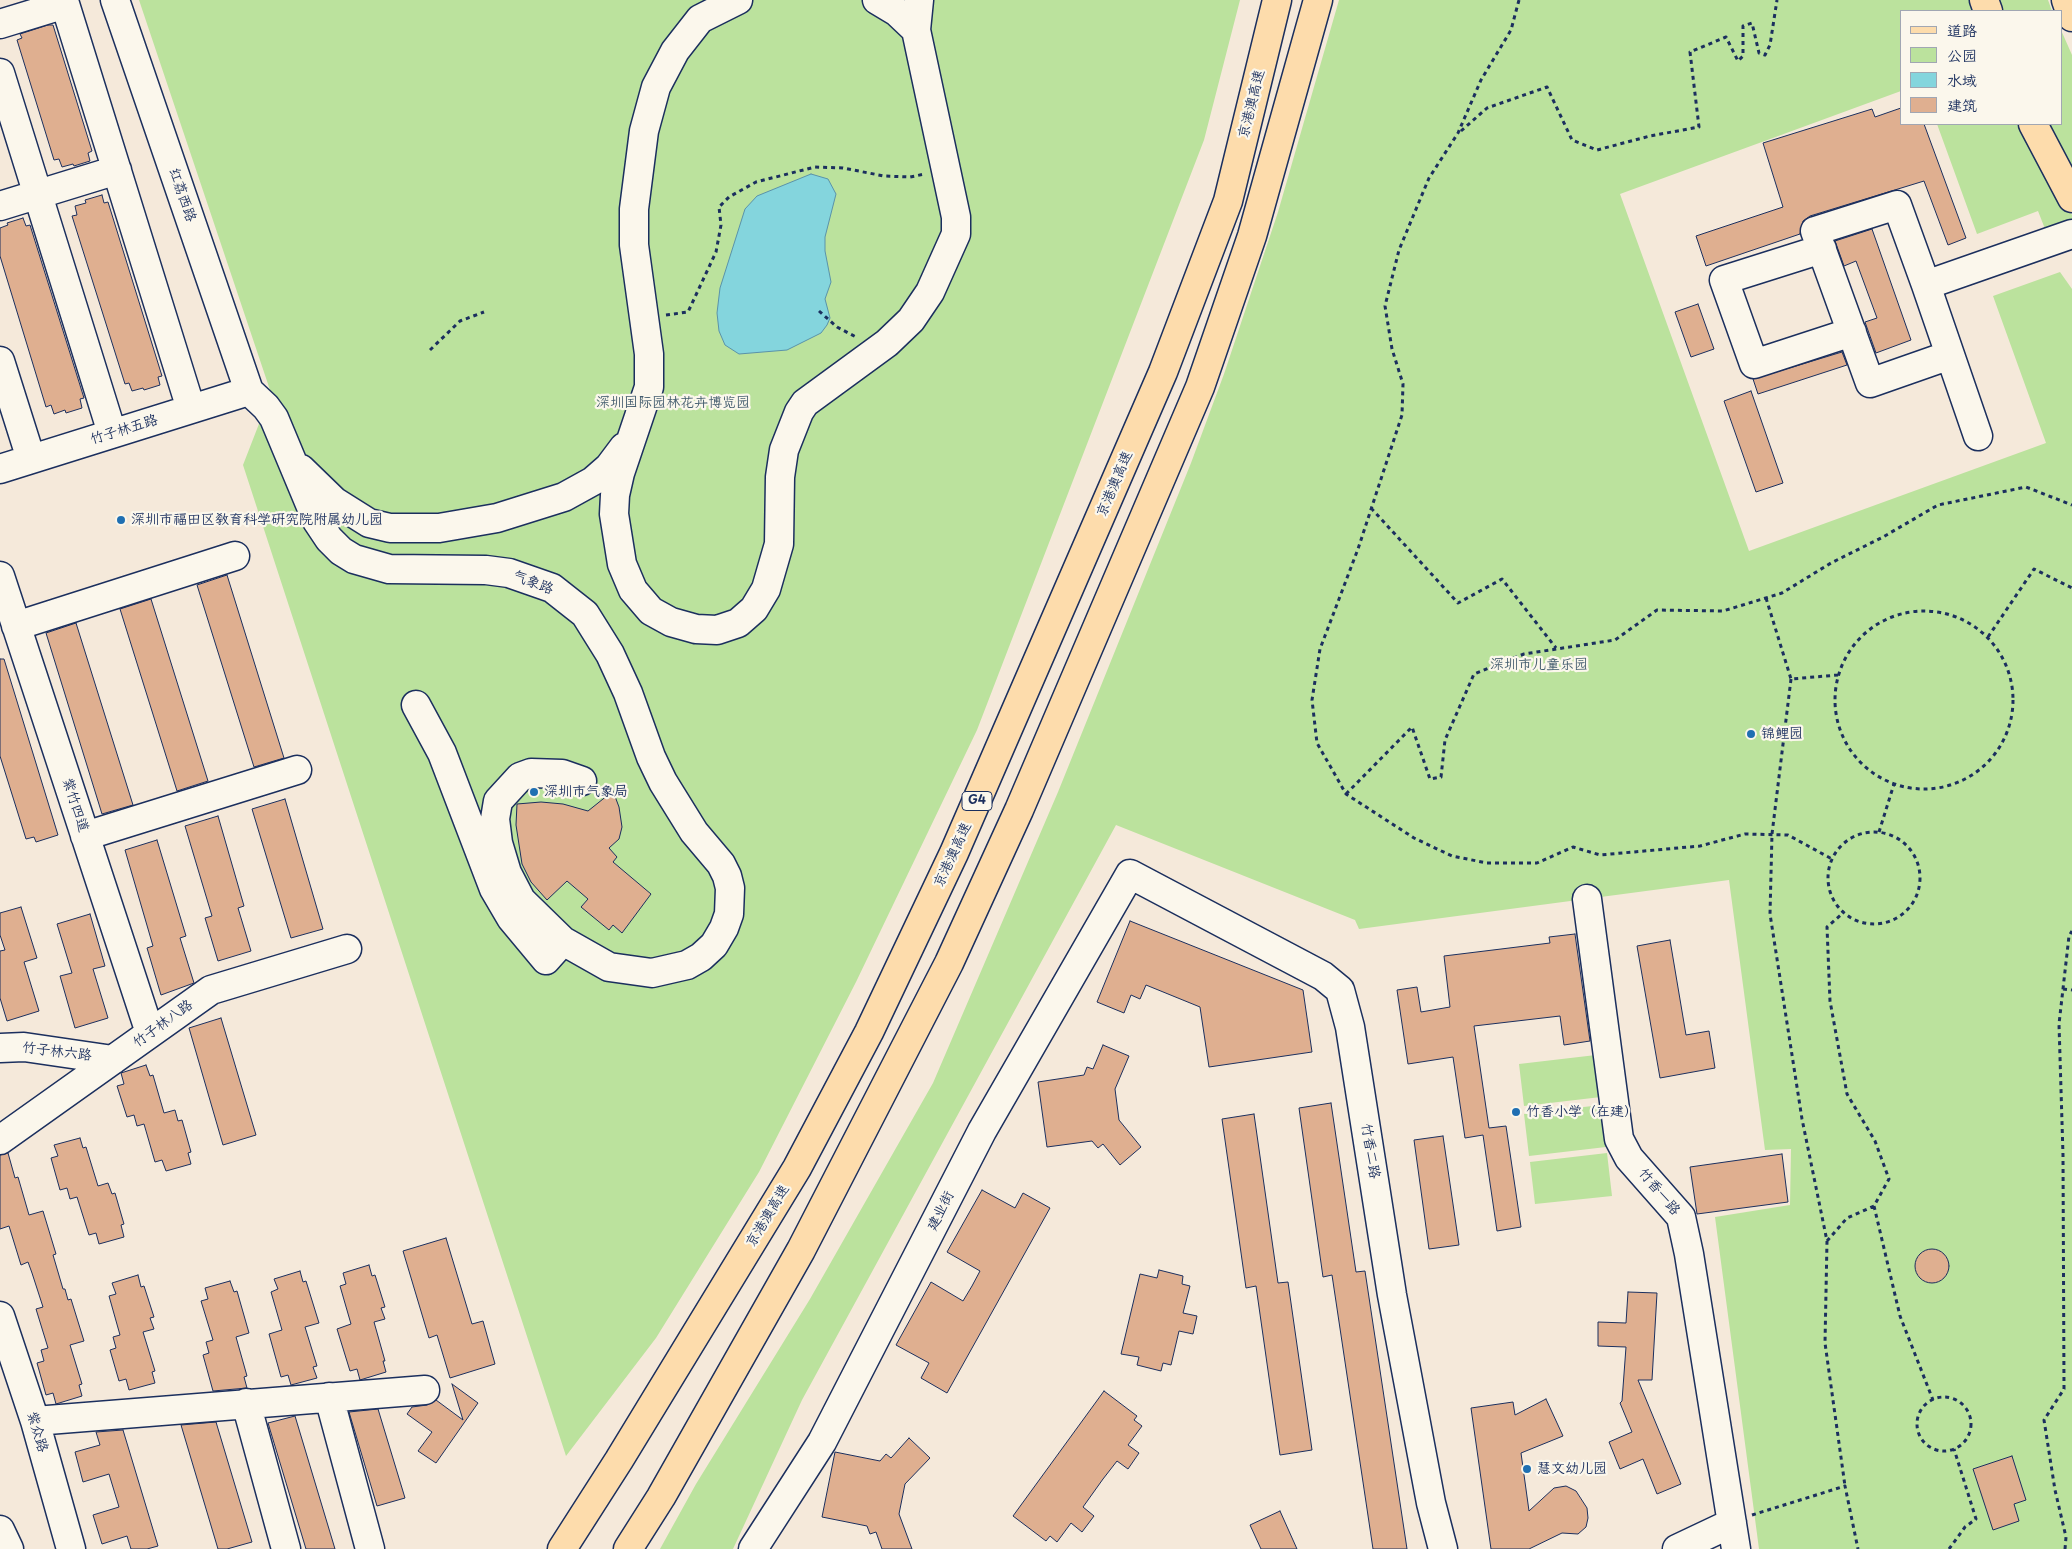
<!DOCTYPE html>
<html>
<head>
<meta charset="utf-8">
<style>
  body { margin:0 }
  #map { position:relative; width:2072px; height:1549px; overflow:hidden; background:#f5e9da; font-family:"Playpen Sans","LXGW WenKai TC",sans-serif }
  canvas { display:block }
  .legend { position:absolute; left:1900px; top:10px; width:162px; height:115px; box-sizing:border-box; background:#fbf7ec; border:1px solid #a1a7b3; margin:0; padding:6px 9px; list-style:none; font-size:15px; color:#1b2f5e }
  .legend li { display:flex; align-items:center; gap:10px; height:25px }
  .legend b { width:25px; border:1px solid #a1a7b3 }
</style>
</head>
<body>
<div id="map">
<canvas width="2072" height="1549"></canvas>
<ul class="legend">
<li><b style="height:6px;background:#fddcac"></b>道路</li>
<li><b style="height:14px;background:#bbe29d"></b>公园</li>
<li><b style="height:14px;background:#84d5dd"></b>水域</li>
<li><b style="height:14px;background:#dfaf90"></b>建筑</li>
</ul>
</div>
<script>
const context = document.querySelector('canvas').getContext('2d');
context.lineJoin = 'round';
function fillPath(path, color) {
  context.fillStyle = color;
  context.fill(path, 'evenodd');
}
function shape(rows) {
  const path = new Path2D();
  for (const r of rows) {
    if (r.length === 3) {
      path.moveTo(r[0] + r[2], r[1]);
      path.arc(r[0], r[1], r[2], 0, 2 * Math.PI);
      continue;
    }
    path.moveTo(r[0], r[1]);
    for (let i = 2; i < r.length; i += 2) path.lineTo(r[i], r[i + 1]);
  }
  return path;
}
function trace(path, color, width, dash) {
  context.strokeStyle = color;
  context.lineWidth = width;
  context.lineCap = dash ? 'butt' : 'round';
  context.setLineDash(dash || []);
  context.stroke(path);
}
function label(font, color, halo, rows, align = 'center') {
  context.font = font + ' "Playpen Sans","LXGW WenKai TC",sans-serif';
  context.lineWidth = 4.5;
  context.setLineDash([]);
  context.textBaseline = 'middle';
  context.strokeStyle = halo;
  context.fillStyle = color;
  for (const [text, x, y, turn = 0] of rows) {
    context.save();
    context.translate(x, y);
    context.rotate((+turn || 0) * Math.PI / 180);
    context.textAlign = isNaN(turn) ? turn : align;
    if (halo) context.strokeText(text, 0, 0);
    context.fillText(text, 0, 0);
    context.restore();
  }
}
fillPath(shape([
  [139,0,1240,0,1204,140,977,730,856,982,759,1172,656,1338,566,1456,243,465,271,393],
  [1339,0,1976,0,1980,11,1901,11,1901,91,1620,194,1749,551,2046,443,1993,296,2060,272,2072,289,2072,1549,1759,1549,1715,1217,1790,1205,1791,1149,1765,1150,1729,880,1359,929,1355,920,1116,825,802,1400,733,1549,660,1549,696,1484,810,1299,933,1083,1058,792,1191,463,1224,374,1278,212],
  [1995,0,2048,0,2052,11,1999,11],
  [2061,30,2072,55,2072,177,2045,124,2061,124],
  [1937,124,2024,124,2040,162,2072,215,2072,223,2047,234,2038,211,1977,234],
  [1596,1055,1601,1097,1524,1106,1519,1064],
  [1601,1105,1606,1147,1529,1156,1524,1114],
  [1607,1153,1612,1196,1535,1204,1530,1162]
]), '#bbe29d');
const water = shape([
  [811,174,828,179,836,194,825,237,825,251,831,282,825,299,830,318,827,325,821,333,787,350,739,354,725,345,719,331,717,313,720,288,745,209,757,196,811,174]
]);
fillPath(water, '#84d5dd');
trace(water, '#5a93aa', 1);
const building = shape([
  [48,25,53,25,92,151,88,153,90,161,74,166,73,164,62,167,59,159,54,160,17,40,22,38,20,34,48,25],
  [1901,108,1901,124,1924,124,1966,238,1948,245,1924,181,1810,216,1803,221,1800,234,1706,266,1696,236,1783,207,1763,143,1872,109,1875,117,1901,108],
  [102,195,104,203,108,202,162,376,158,377,160,385,144,390,143,388,132,391,129,383,125,384,72,216,77,215,75,206,86,203,85,200,102,195],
  [23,218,26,226,30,225,84,398,80,399,82,408,66,413,65,410,54,414,51,405,46,407,0,256,0,228,8,225,7,223,23,218],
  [1872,229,1911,340,1876,353,1865,322,1877,318,1856,261,1844,266,1835,241,1872,229],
  [1698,304,1714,349,1691,357,1675,312,1698,304],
  [1842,352,1847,365,1758,394,1753,379,1842,352],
  [1751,391,1783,483,1756,492,1724,401,1751,391],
  [227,575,284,758,254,767,197,585,227,575],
  [151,599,208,781,177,791,120,609,151,599],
  [76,623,133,805,102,814,46,633,76,623],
  [0,659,4,659,58,835,36,842,34,837,26,839,0,756,0,659],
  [613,791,619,807,622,827,619,839,609,848,617,857,613,862,651,894,622,933,613,925,609,930,581,907,588,899,567,881,547,900,531,882,522,864,516,825,517,804,541,802,563,804,588,811,613,791],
  [285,799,323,929,291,938,252,809,285,799],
  [218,816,244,906,238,908,251,951,218,961,205,918,212,916,185,826,218,816],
  [157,840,186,936,180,938,194,983,161,995,147,948,153,946,125,850,157,840],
  [21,907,37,958,24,962,39,1011,7,1021,0,998,0,951,5,950,0,935,0,913,21,907],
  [90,914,105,966,93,969,108,1018,75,1028,60,976,72,973,57,924,90,914],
  [1130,921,1303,990,1312,1052,1209,1067,1200,1007,1146,985,1140,999,1131,995,1124,1013,1097,1002,1130,921],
  [1575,934,1590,1041,1564,1045,1560,1016,1474,1026,1489,1128,1506,1126,1521,1227,1497,1231,1483,1135,1465,1138,1453,1057,1408,1064,1397,990,1417,987,1421,1012,1450,1007,1444,956,1550,943,1549,937,1575,934],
  [1670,940,1686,1035,1709,1031,1715,1068,1660,1078,1637,946,1670,940],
  [221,1018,256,1135,223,1145,189,1028,221,1018],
  [1103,1045,1129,1056,1115,1089,1119,1120,1141,1147,1120,1165,1103,1144,1098,1148,1092,1141,1047,1147,1038,1082,1084,1075,1087,1067,1093,1069,1103,1045],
  [146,1065,150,1076,153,1075,164,1113,175,1110,178,1121,182,1120,191,1152,188,1153,191,1164,166,1171,162,1160,155,1162,144,1124,137,1126,134,1115,127,1117,117,1086,124,1084,121,1073,146,1065],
  [1331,1103,1356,1272,1365,1271,1407,1549,1373,1549,1332,1275,1323,1277,1299,1108,1331,1103],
  [1254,1114,1278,1283,1288,1282,1312,1450,1280,1455,1256,1286,1246,1288,1222,1119,1254,1114],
  [1443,1136,1459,1245,1429,1249,1414,1140,1443,1136],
  [80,1138,83,1148,86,1147,98,1186,108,1183,112,1194,115,1193,124,1224,121,1225,124,1237,99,1244,96,1233,89,1235,77,1197,70,1199,67,1188,60,1190,51,1158,58,1156,54,1145,80,1138],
  [8,1153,15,1178,18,1177,29,1215,43,1211,56,1254,53,1255,63,1289,65,1289,68,1300,71,1299,84,1341,70,1345,82,1384,79,1385,82,1396,56,1404,53,1393,46,1395,37,1363,44,1361,41,1350,48,1348,36,1309,43,1307,32,1273,28,1262,21,1265,9,1226,0,1229,0,1155,8,1153],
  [1782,1154,1788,1202,1697,1214,1690,1167,1782,1154],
  [982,1190,1015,1208,1023,1193,1050,1208,947,1393,921,1378,929,1363,896,1345,931,1282,963,1301,972,1286,980,1271,947,1252,982,1190],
  [446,1238,472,1324,483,1321,495,1364,450,1378,437,1335,429,1338,403,1251,446,1238],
  [1932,1266,17],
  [369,1265,372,1276,375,1275,385,1307,381,1308,385,1319,374,1322,385,1361,383,1361,386,1372,360,1380,357,1369,350,1371,337,1329,351,1324,340,1286,346,1284,343,1273,369,1265],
  [1159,1270,1183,1276,1182,1284,1190,1286,1183,1313,1197,1316,1193,1334,1179,1331,1171,1365,1163,1363,1161,1371,1137,1365,1139,1357,1121,1354,1140,1274,1157,1278,1159,1270],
  [300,1271,303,1282,306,1281,319,1323,305,1327,317,1366,313,1367,317,1378,291,1385,288,1375,281,1377,269,1334,282,1330,271,1292,278,1289,274,1279,300,1271],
  [138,1275,141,1287,144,1286,154,1317,150,1318,154,1329,143,1332,155,1371,152,1372,155,1383,129,1390,126,1379,119,1381,110,1350,116,1348,113,1337,120,1335,109,1296,116,1294,112,1283,138,1275],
  [230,1281,234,1292,237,1291,249,1333,236,1337,247,1376,244,1377,247,1388,213,1391,203,1355,209,1353,206,1342,213,1340,201,1301,208,1299,205,1288,230,1281],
  [1628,1292,1657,1293,1652,1380,1638,1380,1681,1484,1657,1494,1643,1459,1620,1469,1609,1442,1632,1432,1620,1403,1622,1401,1626,1347,1598,1346,1598,1322,1626,1323,1628,1292],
  [452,1384,478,1403,436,1463,418,1451,432,1432,407,1414,412,1407,427,1405,436,1400,463,1420,452,1384],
  [1104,1391,1137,1416,1134,1420,1142,1426,1128,1445,1139,1453,1128,1469,1117,1461,1103,1479,1083,1507,1094,1516,1082,1532,1071,1523,1057,1542,1050,1536,1046,1541,1013,1516,1104,1391],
  [1546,1399,1563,1436,1521,1453,1529,1511,1554,1488,1566,1486,1576,1491,1587,1508,1588,1518,1586,1527,1578,1534,1562,1533,1529,1549,1491,1549,1471,1408,1513,1402,1515,1415,1546,1399],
  [378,1409,405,1498,377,1506,349,1412,378,1409],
  [295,1416,335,1549,306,1549,268,1423,295,1416],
  [216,1422,252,1542,227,1549,218,1549,181,1425,216,1422],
  [123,1430,158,1546,147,1549,131,1549,127,1536,102,1544,93,1515,119,1507,109,1474,83,1482,75,1452,100,1445,96,1432,123,1430],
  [909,1438,930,1458,905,1484,899,1514,912,1549,882,1549,876,1532,870,1534,867,1526,822,1517,835,1452,880,1461,886,1454,891,1458,909,1438],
  [2012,1456,2026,1500,2014,1504,2019,1521,1993,1530,1973,1469,2012,1456],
  [1280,1511,1297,1549,1261,1549,1250,1525,1280,1511]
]);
fillPath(building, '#dfaf90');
trace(building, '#1b2f5e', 1);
const minor = shape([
  [115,0,249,391,266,407,274,418,317,521,329,539,341,551,354,559,389,569,486,570,509,573,552,588,585,614,610,654,628,693,651,757,663,782,694,832,721,864,727,876,730,888,729,914,724,928,714,945,701,957,687,965,652,973,609,967,563,941,521,900,507,873,498,843,495,819,498,801,520,777,531,773,562,774,582,781],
  [738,0,700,19,675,51,656,87,644,131,634,209,634,245,649,354,649,387,620,473,615,495,614,514,622,564,633,590,651,611,671,622,696,629,717,630,738,623,754,609,766,589,779,544,780,477,784,450,799,412,805,403,887,343,911,320,930,292,956,234,956,217,916,30,919,0],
  [877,0,897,12,916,30],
  [0,24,65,4,191,409],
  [0,73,112,433],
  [0,206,117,170],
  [1822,249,1724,280,1754,364,1852,332],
  [1926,285,2072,234],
  [1950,355,1870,383,1815,231,1897,205,1926,285,1978,436],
  [0,361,31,459],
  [0,469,249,391],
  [301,469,334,501,369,523,390,528,439,528,497,518,564,497,593,481,609,467,624,447],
  [0,576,150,1033],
  [16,626,235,556],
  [416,705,442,753,494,889,511,918,546,960,563,941],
  [85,836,297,770],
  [1587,899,1619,1139,1629,1158,1681,1217,1689,1254,1736,1549],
  [0,1048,24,1047,113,1060],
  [0,1140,211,990,347,949],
  [0,1316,35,1421,71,1549],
  [329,1397,370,1549],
  [246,1403,286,1549],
  [35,1421,425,1390],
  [0,1530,9,1549],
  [753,1549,822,1442,982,1131,1130,874,1323,976,1340,990,1350,1027,1392,1295,1431,1503,1443,1549],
  [1677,1549,1732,1523]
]);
const major = shape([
  [1984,0,1988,11],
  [2066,0,2072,17],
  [2033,124,2072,198]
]);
const highway = shape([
  [562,1549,619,1460,797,1168,869,1032,954,853,1163,372,1228,201,1277,0],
  [628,1549,661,1497,801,1250,949,963,1019,810,1200,387,1252,236,1318,0]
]);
trace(minor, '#1b2f5e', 31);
trace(major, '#1b2f5e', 31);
trace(highway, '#1b2f5e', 31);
trace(shape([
  [1519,0,1511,30,1481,80,1458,133,1429,178,1399,250,1385,306,1392,349,1403,384,1402,415,1358,549,1320,649,1312,700,1317,743,1346,794,1414,838,1452,856,1487,863,1537,863,1573,847,1600,855,1700,846,1745,834,1788,835,1832,859],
  [1461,131,1487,108,1547,87,1572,140,1597,150,1650,136,1699,127,1690,52,1726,37,1738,61,1743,56,1743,26,1752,23,1759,53,1765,55,1770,45,1777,0],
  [819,311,837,327,856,337],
  [666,315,688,312,716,252,721,225,719,207,729,197,756,182,815,167,843,168,884,176,910,177,925,174],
  [430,350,460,321,484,312],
  [1371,508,1458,603,1502,579,1556,648],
  [1766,598,1791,679,1838,675],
  [1924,700,89],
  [1988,637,2034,569,2072,588],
  [1791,679,1772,834,1770,914,1802,1119,1827,1241,1825,1343,1845,1486],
  [1346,794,1412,727,1430,779,1441,777,1445,740,1474,674,1524,654,1615,640,1657,610,1723,611,1782,593,1831,563,1883,537,1938,505,2026,487,2072,505],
  [1879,832,1894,784],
  [1874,878,46],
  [2063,989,2072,990],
  [1874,1206,1900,1316,1933,1400],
  [1827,1241,1847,1218,1874,1206,1889,1179,1875,1141,1847,1094,1830,1001,1827,927,1843,913],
  [1944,1424,27],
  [1752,1515,1845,1486,1858,1549],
  [1949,1549,1965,1527,1976,1519,1954,1449],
  [2065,1549,2066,1537,2055,1490,2044,1420,2064,1389,2063,1155,2059,1024,2069,936,2072,931]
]), '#1b2f5e', 3, [4, 4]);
trace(minor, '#fbf7ec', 28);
trace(major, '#fddcac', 28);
trace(highway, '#fddcac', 28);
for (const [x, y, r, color] of [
  [121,520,5,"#1f6fb2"],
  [1751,734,5,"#1f6fb2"],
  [534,792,5,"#1f6fb2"],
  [1516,1112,5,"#1f6fb2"],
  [1527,1469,5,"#1f6fb2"]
]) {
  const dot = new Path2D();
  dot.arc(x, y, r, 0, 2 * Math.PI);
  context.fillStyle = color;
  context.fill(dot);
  trace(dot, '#fbf7ec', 2);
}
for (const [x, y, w] of [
  [977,801,30]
]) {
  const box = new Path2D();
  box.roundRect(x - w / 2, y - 9.5, w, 19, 4);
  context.fillStyle = '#fbf7ec';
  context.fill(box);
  trace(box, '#1b2f5e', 1);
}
label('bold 12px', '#1b2f5e', null, [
  ["G4",977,801]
]);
label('14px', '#1b2f5e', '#fbf7ec', [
  ["京港澳高速",1252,104,-76],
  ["红荔西路",182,195,71],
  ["竹子林五路",124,430,-17],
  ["京港澳高速",1115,484,-67],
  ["气象路",533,583,21],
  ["紫竹四道",75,805,72],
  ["京港澳高速",953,855,-65],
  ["竹子林八路",163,1024,-36],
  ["竹子林六路",57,1052,7],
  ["竹香二路",1370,1151,81],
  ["竹香一路",1659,1192,50],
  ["建业街",941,1211,-63],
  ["京港澳高速",768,1216,-59],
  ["紫众路",37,1432,73]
]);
label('14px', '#435c6e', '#fbf7ec', [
  ["深圳国际园林花卉博览园",673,403],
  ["深圳市儿童乐园",1539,665]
]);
label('14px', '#1b2f5e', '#fbf7ec', [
  ["深圳市福田区教育科学研究院附属幼儿园",131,520],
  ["锦鲤园",1761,734],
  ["深圳市气象局",544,792],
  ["竹香小学（在建）",1526,1112],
  ["慧文幼儿园",1537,1469]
], 'left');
</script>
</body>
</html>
